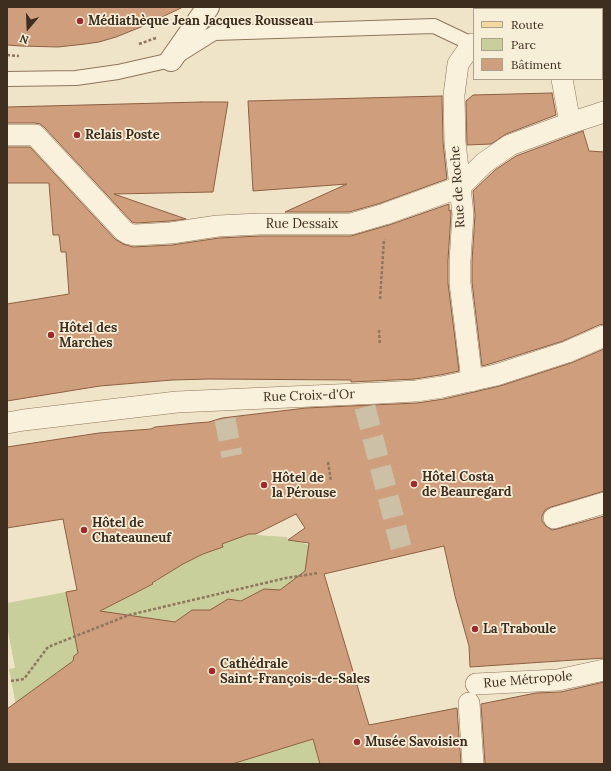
<!DOCTYPE html>
<html>
<head>
<meta charset="utf-8">
<style>
  body { margin:0 }
  #map { position:relative; width:611px; height:771px; overflow:hidden; background:#f0e4c8; font-family:Lora,serif }
  canvas { display:block }
  .frame { position:absolute; inset:0; border:8px solid #3d2e20; pointer-events:none }
  .legend { position:absolute; left:473px; top:8px; width:130px; height:72px; box-sizing:border-box; background:#f7eed8; border:1px solid #ada18e; margin:0; padding:5px 7px; list-style:none; font-size:12px; color:#3d2e20 }
  .legend li { display:flex; align-items:center; gap:8px; height:20px }
  .legend b { width:20px; border:1px solid #ada18e }
  .north { position:absolute; left:8px; top:8px; width:40px; height:40px; -webkit-text-stroke:3px #f7eed8; paint-order:stroke; rotate:199deg; font-size:11px; font-weight:700; line-height:16px; text-align:center; color:#3d2e20 }
  .north::after { content:''; display:block; margin:auto; width:14px; height:18px; background:#3d2e20; clip-path:polygon(50% 0,100% 100%,50% 72%,0 100%) }
</style>
</head>
<body>
<div id="map">
<canvas width="611" height="771"></canvas>
<div class="frame"></div>
<ul class="legend">
<li><b style="height:5px;background:#f3d9a0"></b>Route</li>
<li><b style="height:11px;background:#c9cf9b"></b>Parc</li>
<li><b style="height:11px;background:#cf9f7d"></b>Bâtiment</li>
</ul>
<div class="north">N</div>
</div>
<script>
const context = document.querySelector('canvas').getContext('2d');
context.lineJoin = 'round';
function fillPath(path, color) {
  context.fillStyle = color;
  context.fill(path, 'evenodd');
}
function shape(rows) {
  const path = new Path2D();
  for (const r of rows) {
    path.moveTo(r[0], r[1]);
    for (let i = 2; i < r.length; i += 2) path.lineTo(r[i], r[i + 1]);
  }
  return path;
}
function trace(path, color, width, dash) {
  context.strokeStyle = color;
  context.lineWidth = width;
  context.lineCap = dash ? 'butt' : 'round';
  context.setLineDash(dash || []);
  context.stroke(path);
}
function label(font, color, halo, rows, align = 'center') {
  context.font = font + ' Lora,serif';
  context.lineWidth = 3.5;
  context.setLineDash([]);
  context.textBaseline = 'middle';
  context.strokeStyle = halo;
  context.fillStyle = color;
  for (const [text, x, y, turn = 0] of rows) {
    context.save();
    context.translate(x, y);
    context.rotate((+turn || 0) * Math.PI / 180);
    context.textAlign = isNaN(turn) ? turn : align;
    if (halo) context.strokeText(text, 0, 0);
    context.fillText(text, 0, 0);
    context.restore();
  }
}
fillPath(shape([
  [538,7,579,7,578,9,536,9],
  [249,534,269,536,287,537,288,540,296,541,309,545,323,587,292,588,289,583,285,586,288,591,254,594,251,596,240,606,241,601,236,600,235,606,220,612,201,610,199,617,190,619,186,614,171,627,171,621,167,621,83,657,56,673,59,678,19,721,9,669,15,668,7,626,7,603,66,592,72,623,102,615,101,610,153,585,152,583,183,564,203,554,222,547,219,539,240,537],
  [313,739,320,764,236,764,235,763]
]), '#c9cf9b');
const building = shape([
  [7,7,183,7,141,27,116,37,99,42,85,44,58,47,21,46,7,45,7,7],
  [552,93,556,115,506,134,491,144,467,145,466,101,473,95,552,93],
  [442,96,443,142,447,179,381,203,349,212,285,212,347,184,253,191,248,101,442,96],
  [201,102,228,102,213,192,114,194,186,219,170,221,136,223,132,222,44,127,40,124,35,123,7,123,7,107,201,102],
  [583,131,589,151,604,152,604,324,599,325,563,341,493,363,482,366,472,282,472,261,475,215,473,191,495,170,516,156,583,131],
  [7,147,30,147,115,239,123,244,133,247,172,245,219,238,260,236,351,236,389,225,449,204,449,211,451,210,451,214,448,260,448,283,459,371,440,375,415,379,351,382,351,380,209,379,172,380,100,386,7,401,7,304,69,294,66,252,61,252,59,235,53,235,49,183,7,183,7,147],
  [604,349,604,491,601,492,551,507,545,510,542,516,542,521,546,526,552,530,557,529,604,516,604,658,470,667,469,646,455,596,444,546,324,574,369,725,457,708,461,764,320,764,313,739,232,764,7,764,7,709,73,661,74,656,78,653,66,592,77,590,63,519,7,528,7,447,99,433,151,429,155,427,196,423,209,422,222,418,306,408,417,403,444,399,500,386,571,363,604,349],
  [296,514,305,528,288,540,309,543,305,571,280,590,264,589,241,601,228,599,210,610,192,610,175,622,100,611,153,584,152,583,183,564,203,554,223,547,222,544,249,534,256,534,296,514],
  [604,682,604,764,485,764,481,704,536,693,561,692,604,682]
]);
fillPath(building, '#cf9f7d');
trace(building, '#8d5f41', 1);
trace(shape([
  [365,407,403,555],
  [225,419,232,456]
]), '#ccc0a6', 21, [21, 10]);
const service = shape([
  [602,25,604,24],
  [602,46,604,46],
  [7,79,76,78,118,72,171,60,214,33,434,26,474,45]
]);
const pedestrian = shape([
  [570,123,604,112],
  [7,135,35,135,124,231,129,234,135,235,171,233,218,226,260,224,351,224,385,214,460,187,484,163,510,145,570,123,562,79],
  [472,381,460,283,460,261,463,214,455,142,454,95,458,64,472,44],
  [7,423,24,420,177,402,380,393,416,391,442,387,496,375,567,352,604,336],
  [554,518,604,503],
  [476,684,558,680,604,670],
  [469,703,473,764]
]);
const minor = shape([
  [171,60,208,7]
]);
const primary = shape([
  [603,7,604,9]
]);
trace(service, '#8d765c', 16);
trace(pedestrian, '#8d765c', 22);
trace(minor, '#8d765c', 24);
trace(primary, '#5b4430', 24);
trace(shape([
  [139,44,156,38],
  [7,55,19,56],
  [380,299,384,239],
  [379,330,380,345],
  [328,462,331,481],
  [11,681,24,679,48,647,129,615,286,578,318,573]
]), '#8d765c', 2.5, [3, 2]);
trace(service, '#faf1dc', 14);
trace(pedestrian, '#faf1dc', 21);
trace(minor, '#faf1dc', 22);
trace(primary, '#f3d9a0', 22);
for (const [x, y, r, color] of [
  [80,21,4,"#9e2a2b"],
  [77,135,4,"#9e2a2b"],
  [51,335,4,"#9e2a2b"],
  [414,484,4,"#9e2a2b"],
  [264,485,4,"#9e2a2b"],
  [84,530,4,"#9e2a2b"],
  [475,629,4,"#9e2a2b"],
  [212,671,4,"#9e2a2b"],
  [357,742,4,"#9e2a2b"]
]) {
  const dot = new Path2D();
  dot.arc(x, y, r, 0, 2 * Math.PI);
  context.fillStyle = color;
  context.fill(dot);
  trace(dot, '#f7eed8', 1.5);
}
label('bold 13px', '#3d2e20', '#f7eed8', [
  ["Médiathèque Jean Jacques Rousseau",88,21],
  ["Relais Poste",85,135],
  ["Hôtel des",59,328],
  ["Marches",59,343],
  ["Hôtel Costa",422,477],
  ["de Beauregard",422,492],
  ["Hôtel de",272,478],
  ["la Pérouse",272,493],
  ["Hôtel de",92,523],
  ["Chateauneuf",92,538],
  ["La Traboule",483,629],
  ["Cathédrale",220,664],
  ["Saint-François-de-Sales",220,679],
  ["Musée Savoisien",365,742]
], 'left');
label('13px', '#3d2e20', '#f7eed8', [
  ["Rue de Roche",458,187,-94],
  ["Rue Dessaix",302,224],
  ["Rue Croix-d'Or",309,396,-2],
  ["Rue Métropole",528,680,-5]
]);
</script>
</body>
</html>
